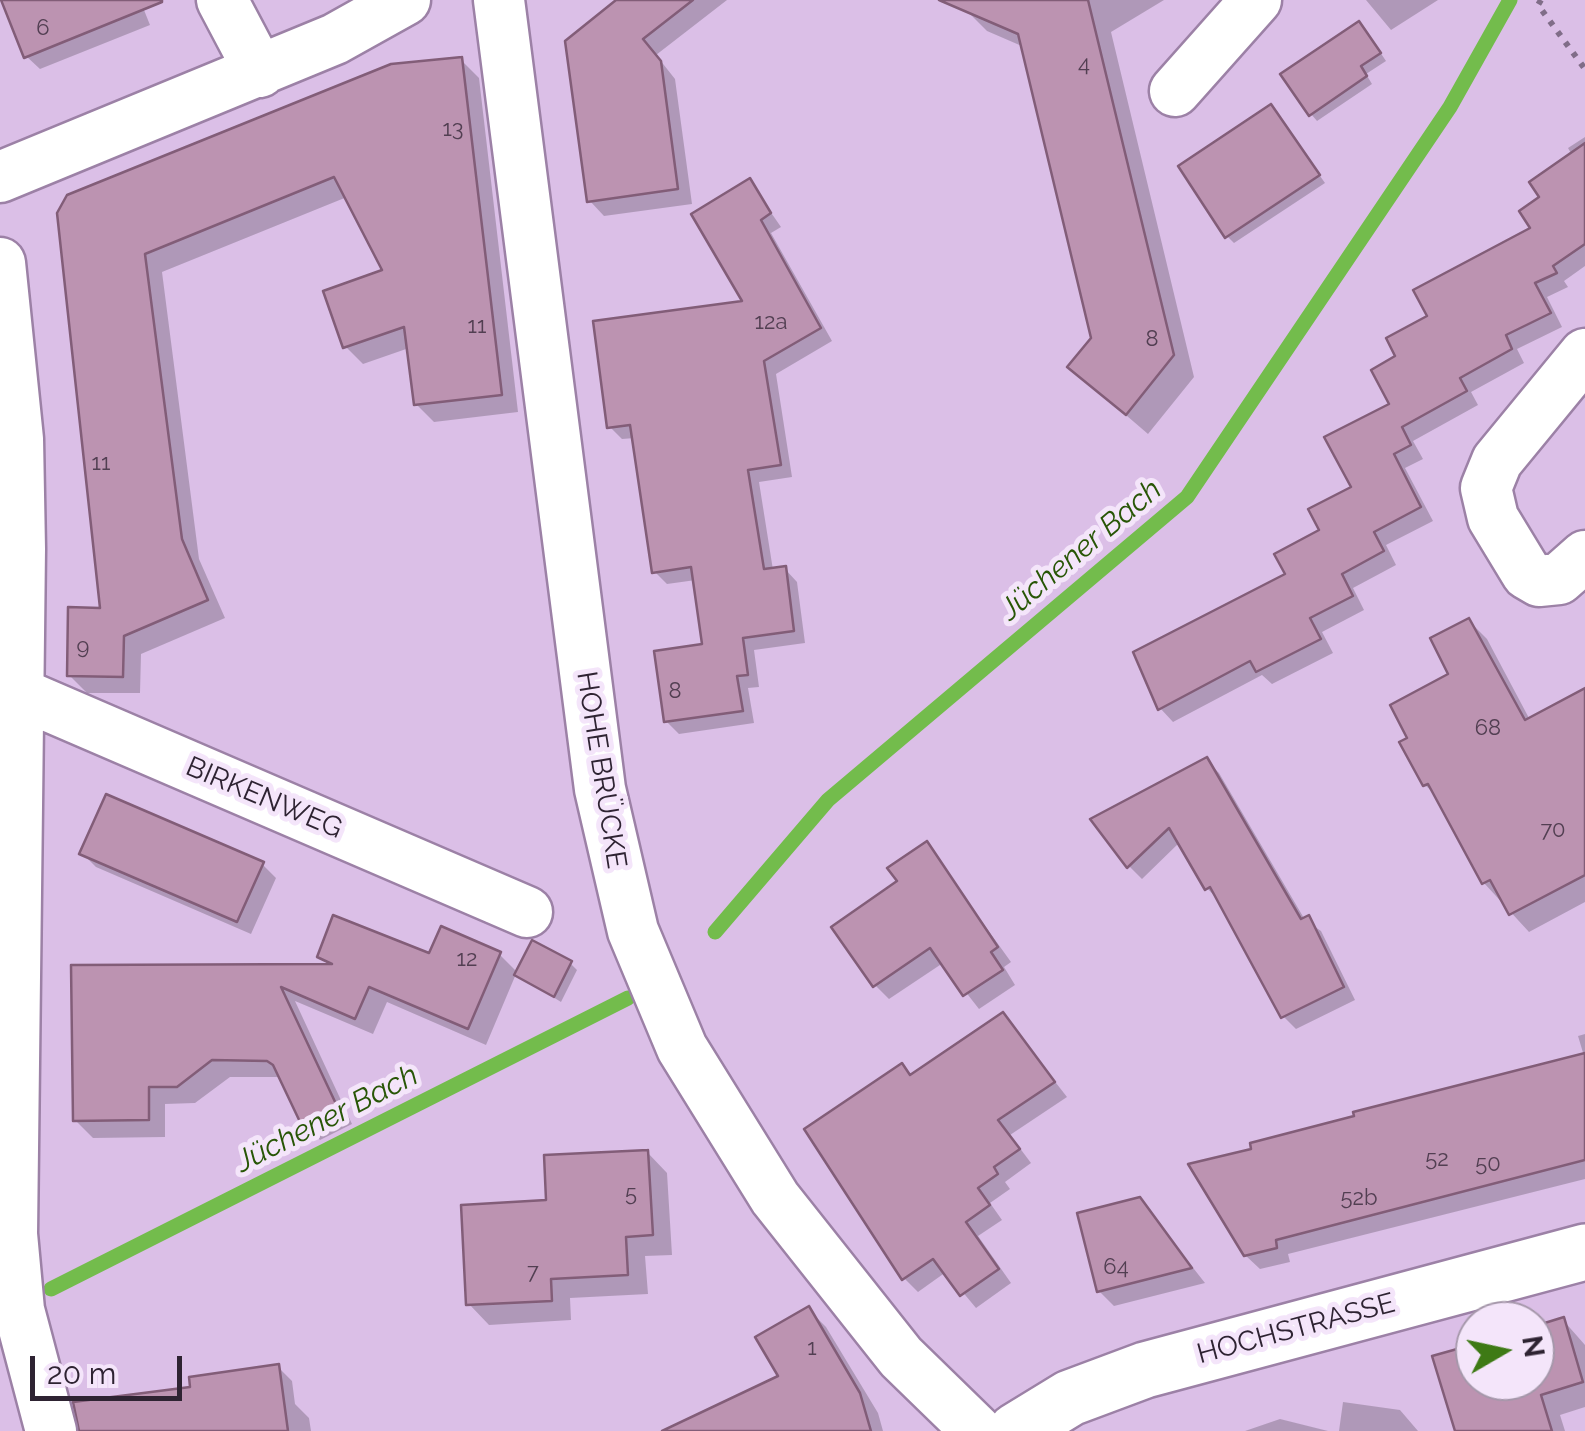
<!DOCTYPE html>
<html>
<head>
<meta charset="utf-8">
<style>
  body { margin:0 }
  #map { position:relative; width:1585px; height:1431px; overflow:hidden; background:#dbbfe7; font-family:Raleway,sans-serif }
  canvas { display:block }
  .north { position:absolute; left:1455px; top:1301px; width:100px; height:100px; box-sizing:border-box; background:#f4e5fa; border:2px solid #a597aa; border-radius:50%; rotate:81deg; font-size:28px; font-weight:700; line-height:40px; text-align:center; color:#2e2332 }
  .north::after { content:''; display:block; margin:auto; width:35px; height:45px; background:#3e7a15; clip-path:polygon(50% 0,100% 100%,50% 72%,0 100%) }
  .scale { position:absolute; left:30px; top:1356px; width:152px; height:45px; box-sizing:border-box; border:5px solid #2e2332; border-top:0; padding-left:12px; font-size:30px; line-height:35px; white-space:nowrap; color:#2e2332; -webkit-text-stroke:8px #f4e5fa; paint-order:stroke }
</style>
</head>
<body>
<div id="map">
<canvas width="1585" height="1431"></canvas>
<div class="north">N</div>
<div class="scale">20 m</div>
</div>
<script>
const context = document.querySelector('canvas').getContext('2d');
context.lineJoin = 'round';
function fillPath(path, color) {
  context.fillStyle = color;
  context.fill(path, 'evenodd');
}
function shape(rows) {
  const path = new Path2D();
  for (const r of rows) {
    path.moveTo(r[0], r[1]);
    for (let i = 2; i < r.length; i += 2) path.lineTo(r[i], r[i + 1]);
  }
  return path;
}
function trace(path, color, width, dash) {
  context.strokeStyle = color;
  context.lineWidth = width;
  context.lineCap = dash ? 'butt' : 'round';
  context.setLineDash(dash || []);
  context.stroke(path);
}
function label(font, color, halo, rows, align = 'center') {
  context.font = font + ' Raleway,sans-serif';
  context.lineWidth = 10;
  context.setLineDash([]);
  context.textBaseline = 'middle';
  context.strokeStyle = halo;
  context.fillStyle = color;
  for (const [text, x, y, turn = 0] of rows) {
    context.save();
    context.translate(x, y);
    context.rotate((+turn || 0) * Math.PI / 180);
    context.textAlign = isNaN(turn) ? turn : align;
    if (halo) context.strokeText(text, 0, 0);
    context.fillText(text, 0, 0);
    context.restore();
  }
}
fillPath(shape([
  [3,0,140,0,150,25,40,69,26,56],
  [616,0,727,0,656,55,675,79,692,204,604,216,589,200],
  [970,0,1164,0,1111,32,1194,377,1148,434,1070,367,1093,338,1024,47,987,31,966,10],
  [1366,0,1438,0,1391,30],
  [1366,31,1386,61,1366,74,1372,84,1317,121,1311,114],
  [461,60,479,78,518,412,434,422,416,404,409,348,363,364,345,346,386,271,347,197,162,272,199,559,225,618,141,654,140,693,87,693,69,675,103,610,59,214],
  [1277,115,1325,183,1234,243,1227,236],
  [1585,137,1585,266,1564,281,1568,287,1547,297,1562,327,1517,349,1524,363,1471,392,1478,405,1413,441,1423,459,1405,468,1433,521,1386,545,1396,565,1353,588,1364,610,1322,632,1333,653,1272,684,1262,675,1173,722,1160,708,1289,575,1354,488,1393,405,1399,357,1430,317,1533,229,1542,198,1572,155,1568,148],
  [749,181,781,227,771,233,832,341,776,374,792,477,759,482,773,570,785,569,797,582,805,643,754,650,759,687,748,688,754,723,679,734,666,721,705,646,696,580,667,584,655,572,635,438,622,439,610,427,746,303],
  [1469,621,1487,639,1530,720,1585,691,1585,902,1529,932,1484,883,1439,798,1425,785,1410,739,1452,675],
  [1206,760,1219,773,1305,920,1321,931,1355,1000,1296,1029,1283,1016,1219,901,1207,888,1180,842,1142,879,1129,866],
  [926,844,1011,962,1004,967,1015,985,979,1009,943,963,889,999,875,985,901,882],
  [82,853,262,864,276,878,251,934,96,867],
  [500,955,518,973,570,963,577,970,561,1002,516,974,486,1045,387,1002,373,1034,295,1001,352,1124,320,1140,303,1122,279,1077,230,1077,195,1103,165,1104,165,1137,93,1138,75,1120,74,968,330,966,320,956],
  [1003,1015,1067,1097,1010,1135,1031,1163,1005,1182,1010,1189,990,1203,1002,1220,978,1236,1011,1283,976,1308,946,1272,918,1292,904,1278,901,1066,912,1077],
  [1585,1034,1585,1179,1288,1254,1290,1262,1260,1269,1245,1255,1584,1056,1578,1036],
  [647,1152,667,1173,672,1255,645,1256,648,1294,570,1298,571,1320,489,1325,469,1304,548,1203],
  [1139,1199,1205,1283,1114,1306,1099,1291],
  [808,1309,826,1327,878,1413,883,1431,712,1431,781,1377],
  [1563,1320,1585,1345,1585,1407,1560,1415,1565,1431,1464,1431,1475,1346,1475,1381,1535,1381,1535,1328],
  [278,1367,292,1381,295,1404,309,1418,311,1431,89,1431,193,1389],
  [1343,1402,1400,1410,1418,1431,1339,1431],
  [1280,1419,1328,1431,1245,1431]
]), '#0003');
trace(shape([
  [715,932,828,800,1187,497,1450,107,1510,0],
  [51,1289,628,998]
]), '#73bc4c', 15);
const building = shape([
  [1,0,162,0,162,2,24,58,1,0],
  [616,0,693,0,643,39,661,61,678,189,587,202,565,41,616,0],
  [939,0,1088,0,1174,355,1126,415,1067,367,1091,338,1018,34,939,0],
  [1359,21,1381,53,1361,66,1367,76,1309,116,1280,74,1359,21],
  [462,57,502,395,414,405,404,327,343,348,323,291,382,270,334,177,145,254,182,539,208,600,124,636,123,677,67,676,68,607,100,608,57,213,67,195,391,64,462,57],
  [1271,104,1320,175,1225,238,1178,166,1271,104],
  [1585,143,1585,244,1553,266,1557,273,1535,283,1551,313,1506,335,1512,349,1460,378,1467,391,1402,427,1411,445,1394,454,1421,507,1374,532,1384,551,1342,574,1353,596,1310,618,1321,639,1256,672,1250,661,1158,710,1133,652,1285,574,1274,554,1319,530,1308,509,1351,487,1324,437,1389,404,1371,370,1395,356,1386,338,1427,316,1413,290,1530,228,1519,211,1539,197,1529,182,1585,143],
  [750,178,771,213,761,220,821,328,764,361,781,465,748,470,764,569,786,566,794,631,743,638,748,675,737,676,743,711,664,722,654,651,702,644,691,567,652,573,630,425,607,428,593,321,742,301,691,214,750,178],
  [1469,618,1525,720,1585,688,1585,875,1509,915,1490,880,1482,884,1428,784,1423,786,1399,742,1407,738,1390,705,1448,674,1430,638,1469,618],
  [1207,757,1301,919,1309,915,1344,987,1281,1018,1210,887,1205,890,1169,828,1127,868,1090,819,1207,757],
  [106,794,264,862,237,922,79,854,106,794],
  [927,841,998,947,991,952,1003,970,963,996,930,948,873,987,831,927,897,881,887,868,927,841],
  [333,915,429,953,441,926,501,952,468,1029,369,987,355,1019,281,987,337,1106,301,1124,273,1065,267,1061,212,1060,177,1087,149,1087,149,1120,73,1121,71,965,332,964,317,957,333,915],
  [532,940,572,961,554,997,514,975,532,940],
  [1003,1012,1055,1082,998,1120,1020,1149,994,1167,998,1174,978,1188,990,1205,966,1222,999,1269,960,1296,933,1259,902,1280,804,1129,902,1063,910,1075,1003,1012],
  [1585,1053,1585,1160,1276,1240,1277,1248,1244,1256,1188,1164,1251,1149,1250,1143,1354,1116,1353,1112,1585,1053],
  [648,1150,653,1235,626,1237,628,1275,551,1279,552,1301,466,1305,461,1205,546,1200,544,1155,648,1150],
  [1140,1197,1192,1268,1097,1292,1077,1213,1140,1197],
  [809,1306,860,1393,871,1431,662,1431,778,1376,755,1337,809,1306],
  [1564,1317,1583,1382,1541,1395,1552,1431,1455,1431,1432,1356,1475,1344,1475,1381,1535,1381,1535,1326,1564,1317],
  [279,1364,288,1431,79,1431,73,1402,190,1387,189,1377,279,1364]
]);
fillPath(building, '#bc93b1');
trace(building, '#825d78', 2.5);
const minor = shape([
  [222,0,260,72],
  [499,0,600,789,633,931,682,1048,775,1198,901,1357,977,1431],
  [1175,91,1256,0],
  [0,177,335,39,405,0],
  [0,263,18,439,20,549,12,1234,19,1310,51,1431],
  [1585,354,1497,461,1486,488,1493,518,1527,574,1539,581,1559,579,1585,556],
  [0,685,527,912]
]);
const tertiary = shape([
  [1016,1431,1070,1398,1145,1370,1585,1252]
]);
trace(minor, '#9c81a6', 55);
trace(tertiary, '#9c81a6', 60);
trace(shape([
  [1541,0,1538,5,1585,69]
]), '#806d88', 6, [5, 8]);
trace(minor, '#fff', 50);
trace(tertiary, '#fff', 55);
label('22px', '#523f52', null, [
  ["6",43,28],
  ["4",1084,64],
  ["13",453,129],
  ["12a",771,322],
  ["11",477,326],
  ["8",1152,339],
  ["11",101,463],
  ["9",83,647],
  ["8",675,691],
  ["68",1488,728],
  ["70",1553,830],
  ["12",467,959],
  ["52",1437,1159],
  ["50",1488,1164],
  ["5",631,1194],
  ["52b",1359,1198],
  ["64",1116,1267],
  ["7",533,1272],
  ["1",812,1348]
]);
label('28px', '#2e2332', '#f4e5fa', [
  ["HOHE BRÜCKE",601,770,81],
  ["BIRKENWEG",264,798,23],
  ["HOCHSTRASSE",1296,1329,-15]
]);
label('italic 30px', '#285606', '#f4e5fa', [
  ["Jüchener Bach",1081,550,-40],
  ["Jüchener Bach",327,1119,-27]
]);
</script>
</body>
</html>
